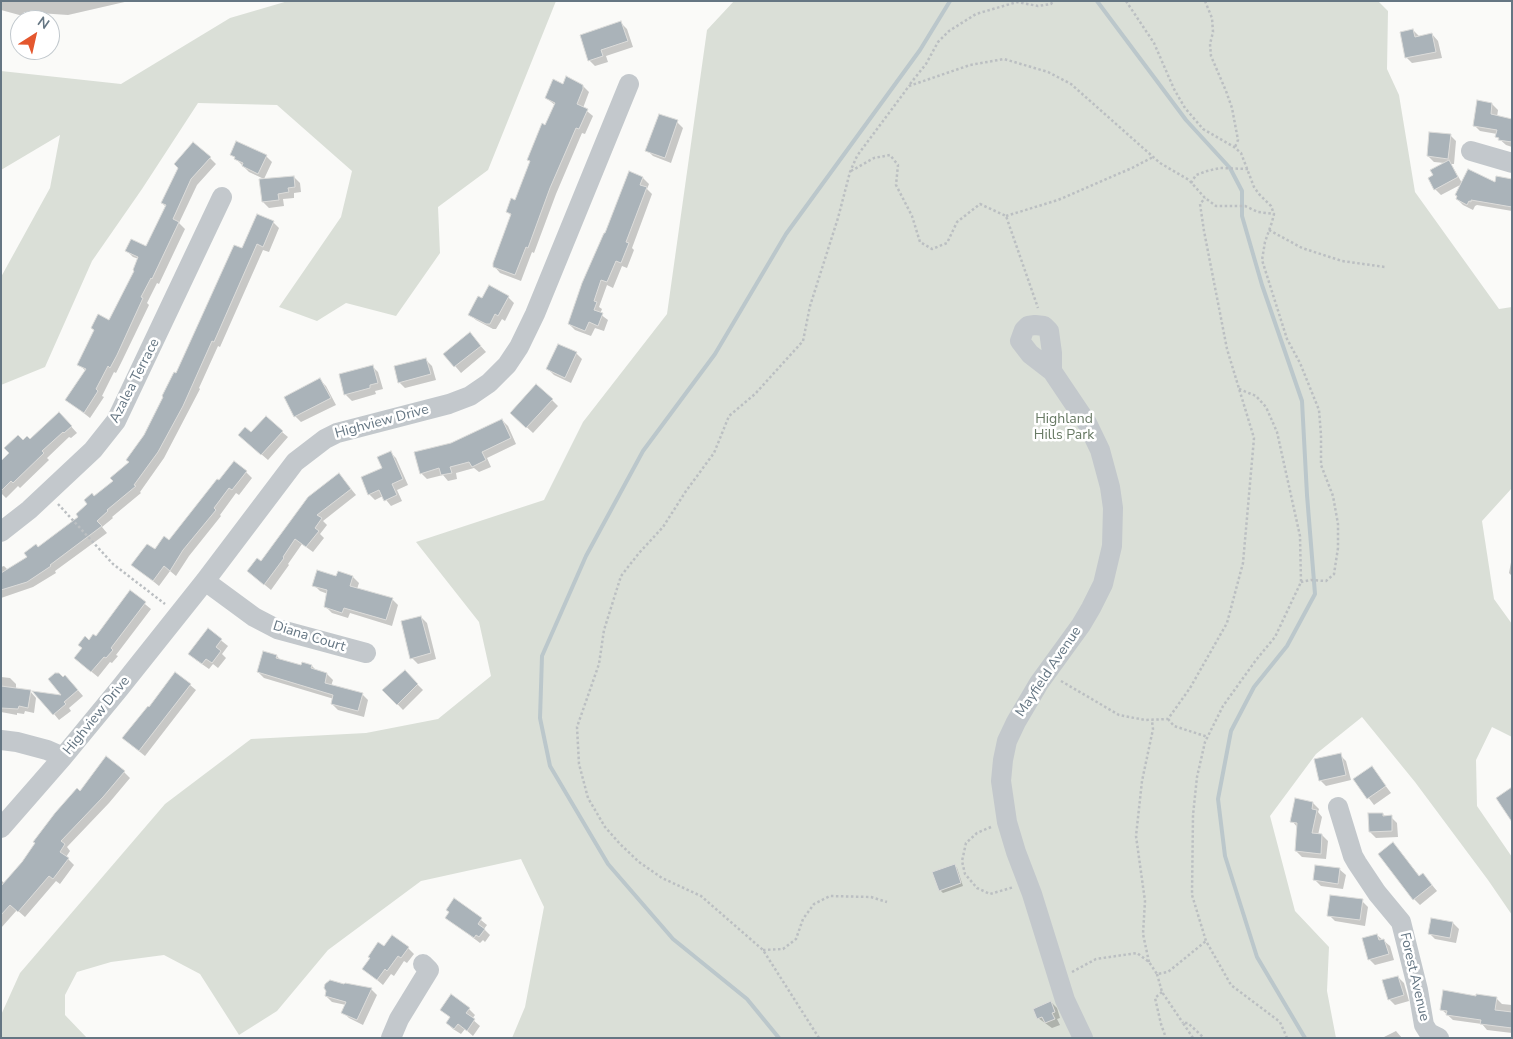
<!DOCTYPE html>
<html>
<head>
<meta charset="utf-8">
<style>
  body { margin:0 }
  #map { position:relative; width:1513px; height:1039px; overflow:hidden; background:#fafaf8; font-family:"Nunito Sans",sans-serif }
  canvas { display:block }
  .frame { position:absolute; inset:0; border:2px solid #657683; pointer-events:none }
  .north { position:absolute; left:10px; top:10px; width:50px; height:50px; box-sizing:border-box; background:#fff; border:1px solid #c1c8cd; border-radius:50%; rotate:35deg; font-size:14px; font-weight:700; line-height:20px; text-align:center; color:#657683 }
  .north::after { content:''; display:block; margin:auto; width:18px; height:22px; background:#e4572e; clip-path:polygon(50% 0,100% 100%,50% 72%,0 100%) }
</style>
</head>
<body>
<div id="map">
<canvas width="1513" height="1039"></canvas>
<div class="frame"></div>
<div class="north">N</div>
</div>
<script>
const context = document.querySelector('canvas').getContext('2d');
context.lineJoin = 'round';
function fillPath(path, color) {
  context.fillStyle = color;
  context.fill(path, 'evenodd');
}
function shape(rows) {
  const path = new Path2D();
  for (const r of rows) {
    path.moveTo(r[0], r[1]);
    for (let i = 2; i < r.length; i += 2) path.lineTo(r[i], r[i + 1]);
  }
  return path;
}
function trace(path, color, width, dash) {
  context.strokeStyle = color;
  context.lineWidth = width;
  context.lineCap = dash ? 'butt' : 'round';
  context.setLineDash(dash || []);
  context.stroke(path);
}
function label(font, color, halo, rows, align = 'center') {
  context.font = font + ' "Nunito Sans",sans-serif';
  context.lineWidth = 5;
  context.setLineDash([]);
  context.textBaseline = 'middle';
  context.strokeStyle = halo;
  context.fillStyle = color;
  for (const [text, x, y, turn = 0] of rows) {
    context.save();
    context.translate(x, y);
    context.rotate((+turn || 0) * Math.PI / 180);
    context.textAlign = isNaN(turn) ? turn : align;
    if (halo) context.strokeText(text, 0, 0);
    context.fillText(text, 0, 0);
    context.restore();
  }
}
fillPath(shape([
  [288,1,556,1,488,170,438,207,440,253,396,316,346,303,317,321,279,307,341,217,352,171,277,105,198,103,142,189,92,261,45,367,1,385,1,277,50,188,60,135,1,170,1,71,121,84,230,18],
  [734,1,1378,1,1388,11,1387,69,1399,95,1415,192,1499,309,1512,307,1512,488,1482,521,1494,599,1512,624,1512,737,1492,727,1476,760,1477,806,1512,857,1512,915,1488,880,1415,782,1362,717,1316,754,1270,816,1295,911,1329,947,1327,991,1336,1038,512,1038,525,1007,544,907,521,859,421,881,328,950,277,1011,239,1035,200,974,164,955,111,962,77,972,65,995,65,1015,87,1038,1,1038,1,1015,20,973,165,804,251,739,366,733,438,719,491,676,479,622,416,542,544,500,583,422,667,314,707,30]
]), '#dadfd7');
fillPath(shape([
  [1,1,129,1,68,15,24,12,23,16,1,10],
  [621,23,627,29,633,47,606,56,608,62,595,66,589,60],
  [1413,30,1420,37,1432,34,1438,41,1442,58,1412,63,1406,57],
  [563,85,583,86,589,92,583,108,593,116,585,134,582,133,556,194,534,253,532,252,521,281,500,273,494,266,511,216,507,211,515,201,555,105,546,98],
  [1492,104,1498,110,1497,117,1512,120,1512,147,1506,145,1497,137,1497,134,1480,131,1474,125],
  [677,122,683,128,671,163,653,156,647,150],
  [1450,135,1456,141,1454,164,1451,164,1462,183,1512,183,1512,211,1477,205,1475,206,1473,210,1463,205,1457,199,1462,184,1441,195,1435,189,1434,176,1445,163,1434,162,1428,156],
  [231,154,266,156,272,162,264,179,249,172],
  [210,158,216,164,197,185,179,223,185,229,159,284,157,283,147,303,149,305,122,361,116,373,114,372,102,396,104,397,90,418,67,400,86,371,78,364,110,322,136,271,139,259,133,257,127,251,147,247,166,207,162,203],
  [294,177,300,183,301,192,294,193,294,198,283,199,284,206,269,208,263,202],
  [643,178,649,184,647,189,652,194,632,248,634,250,627,268,622,266,613,288,607,285,599,307,602,309,600,314,608,320,604,331,595,328,591,336,575,330,569,324],
  [273,222,279,228,269,252,263,250,220,347,218,346,199,388,200,389,164,458,140,492,141,493,112,517,113,518,102,527,107,533,55,571,56,573,33,587,1,598,1,567,4,566,8,570,28,557,80,517,95,498,115,481,131,463,243,250],
  [508,297,514,303,505,321,502,319,496,329,493,329,476,320,470,314,483,300],
  [470,334,486,352,461,373,445,354],
  [576,353,582,359,571,383,554,375,548,369],
  [426,360,432,366,436,380,405,388,399,382],
  [372,366,378,372,383,389,375,391,376,394,352,401,346,395,340,375],
  [320,380,326,386,336,405,301,422,295,416],
  [552,400,558,406,533,433,517,418],
  [59,413,77,433,71,438,69,437,47,458,49,460,20,488,18,486,6,498,1,493,1,463,23,442,30,440],
  [502,420,508,426,516,444,487,458,491,467,479,472,474,468,456,473,457,479,448,481,443,475,427,479,421,473,452,444],
  [282,432,288,437,268,460,246,441,251,434],
  [390,452,396,458,408,485,397,490,402,501,391,506,383,496,375,500,369,494],
  [246,472,252,478,239,495,236,493,220,515,221,516,189,556,176,576,170,571,159,586,133,565,169,541],
  [339,474,356,495,323,521,327,525,320,534,324,538,313,552,302,544,288,564,289,565,271,590,248,571,261,563],
  [1512,557,1512,576,1509,573],
  [338,573,353,577,359,583,357,589,392,599,398,605,392,626,350,613,348,618,332,613,326,607,328,594,320,591,314,585,337,578],
  [130,592,151,609,116,655,118,656,112,663,110,662,98,677,82,664,83,648,89,642,96,638],
  [421,617,427,623,436,659,418,664,412,658],
  [208,630,228,646,222,654,226,658,218,668,213,664,209,669,196,660],
  [277,656,281,661,302,667,302,663,312,666,317,671,327,674,333,680,331,686,362,694,368,700,364,717,338,710,332,704,334,699,264,678,258,672],
  [405,672,423,690,403,710,384,690],
  [1,677,10,678,16,684,16,689,30,691,36,698,34,713,25,711,24,714,17,713,17,715,1,712],
  [71,682,83,696,69,708,71,711,59,720,54,714],
  [190,685,196,690,145,756,130,744],
  [1340,755,1346,761,1351,780,1326,786,1320,780],
  [1372,768,1391,793,1374,805,1355,780],
  [124,772,130,778,109,803,67,847,70,851,66,857,74,865,60,884,56,881,25,917,17,910,1,928,1,880,5,884,80,792],
  [1313,803,1319,809,1318,812,1322,817,1318,835,1322,835,1328,841,1326,859,1302,857,1296,851,1298,828,1292,821],
  [1383,814,1386,817,1391,817,1397,823,1398,837,1376,838,1370,832],
  [1399,850,1420,877,1423,874,1437,891,1420,905,1414,899],
  [954,865,957,868,963,886,943,893,940,890],
  [1339,869,1346,875,1343,889,1321,886,1315,880],
  [455,899,487,925,484,929,490,935,485,942,483,940,480,943,447,918],
  [1362,901,1368,907,1365,926,1335,921,1329,915],
  [1432,919,1453,923,1459,929,1456,943,1435,939,1429,933],
  [1377,935,1390,946,1394,960,1375,965,1369,959],
  [384,948,408,948,414,954,407,963,404,961,394,976,391,974,383,985,364,969],
  [1398,977,1404,983,1409,1001,1395,1005,1389,999],
  [344,986,371,989,377,995,363,1025,349,1018,343,1012,346,1005,332,1002,326,996],
  [1477,997,1496,998,1502,1004,1512,1005,1512,1033,1487,1030,1482,1024,1453,1020,1441,1009],
  [1051,1002,1057,1008,1060,1018,1057,1019,1060,1025,1052,1028,1038,1018],
  [469,1009,475,1015,472,1019,480,1026,473,1036,465,1029,461,1034,453,1029,447,1023,451,1018,441,1010],
  [1396,1031,1402,1038,1384,1038,1384,1037]
]), '#0003');
trace(shape([
  [1097,1,1186,120,1230,168,1242,191,1242,216,1262,285,1302,401,1307,495,1315,594,1287,646,1254,687,1231,731,1218,799,1225,856,1257,957,1305,1038],
  [779,1038,747,999,673,939,608,864,550,766,540,718,542,656,586,556,643,451,715,354,786,234,920,50,950,1]
]), '#bbc7cb', 4);
const building = shape([
  [621,21,628,41,601,50,603,56,588,61,580,35,621,21],
  [1413,29,1415,37,1432,33,1436,52,1405,58,1400,32,1413,29],
  [566,76,583,85,583,89,577,104,588,109,579,129,576,128,550,188,528,248,526,247,515,275,493,267,493,263,511,214,506,212,511,198,515,200,530,161,527,160,542,123,545,125,555,103,545,98,553,79,563,84,566,76],
  [1477,100,1492,103,1491,114,1512,119,1512,142,1498,140,1499,138,1495,137,1497,130,1473,126,1477,100],
  [659,114,678,120,665,158,645,151,659,114],
  [1429,132,1451,134,1448,159,1427,156,1429,132],
  [236,141,267,155,258,174,242,166,243,163,234,159,235,157,230,155,236,141],
  [193,142,211,157,191,179,173,219,179,222,152,279,151,278,141,297,143,298,117,355,110,368,108,366,96,389,98,391,84,413,65,400,86,369,77,365,94,330,91,328,98,314,109,320,134,271,133,270,138,257,125,251,131,239,146,246,166,205,161,203,178,168,174,164,193,142],
  [1449,160,1458,177,1434,190,1428,178,1433,175,1430,170,1449,160],
  [1468,169,1495,182,1496,176,1512,179,1512,207,1471,200,1471,202,1469,201,1467,205,1456,199,1457,196,1455,195,1468,169],
  [629,171,643,177,640,185,647,187,626,242,629,243,621,263,616,261,607,282,601,280,594,301,597,302,594,310,603,313,598,326,589,322,585,331,568,324,582,283,604,233,605,233,629,171],
  [294,176,295,187,288,188,289,192,278,194,279,200,262,202,259,179,294,176],
  [257,214,274,221,263,247,257,244,214,342,212,341,183,406,158,452,134,485,136,486,107,510,108,511,97,521,102,526,50,565,51,566,27,582,1,590,1,573,27,557,24,553,36,544,38,547,78,517,76,514,87,504,84,500,92,493,94,496,113,481,110,478,129,462,126,460,144,435,163,397,162,396,174,372,176,373,234,245,242,248,257,214],
  [489,285,509,296,498,316,495,314,490,324,486,324,468,315,478,296,482,298,489,285],
  [470,332,481,346,454,367,443,354,470,332],
  [558,344,577,352,565,378,546,369,558,344],
  [426,358,431,374,398,383,394,366,426,358],
  [373,365,378,383,370,385,370,388,344,395,339,374,373,365],
  [320,378,331,398,294,417,284,397,320,378],
  [536,384,553,399,526,428,510,413,536,384],
  [59,412,72,426,64,433,63,432,42,451,44,453,13,483,11,481,1,491,1,461,9,453,4,448,18,435,23,440,27,436,30,439,59,412],
  [266,416,283,431,261,455,238,435,245,427,251,432,266,416],
  [502,419,511,438,482,452,486,460,472,467,469,462,450,467,452,473,441,475,439,468,420,474,414,452,451,443,502,419],
  [391,451,403,479,392,484,397,495,384,501,379,490,368,495,361,477,382,468,377,457,391,451],
  [234,461,247,471,232,490,229,488,214,508,216,510,183,550,170,571,164,566,153,581,131,565,147,544,155,549,164,536,169,540,217,479,219,480,234,461],
  [339,473,351,489,317,515,322,518,315,528,319,531,306,547,295,539,283,557,284,558,264,585,247,571,257,558,261,561,308,497,339,473],
  [317,570,336,576,338,571,353,576,350,586,393,598,386,620,344,608,342,613,324,607,327,590,312,586,317,570],
  [130,590,146,602,111,648,113,650,106,658,104,657,91,672,74,658,82,648,78,645,85,636,89,640,93,634,96,636,130,590],
  [421,616,431,653,410,659,401,621,421,616],
  [208,628,222,639,216,647,221,651,212,663,206,659,202,664,188,654,208,628],
  [263,651,277,655,276,658,301,665,302,662,312,665,311,668,327,673,325,683,363,693,358,711,331,704,333,695,257,672,263,651],
  [405,670,418,684,397,705,382,690,405,670],
  [175,672,191,684,139,751,122,738,148,706,149,707,175,672],
  [55,673,59,673,63,677,65,675,78,690,64,702,66,704,53,715,32,691,61,695,48,679,55,673],
  [1,686,31,690,28,708,19,706,18,709,1,708,1,686],
  [1341,753,1346,775,1319,781,1314,759,1341,753],
  [106,756,125,771,103,797,61,841,65,844,60,852,69,858,53,879,49,876,18,912,10,905,1,915,1,886,22,862,35,843,33,842,55,813,77,788,80,791,106,756],
  [1372,766,1386,786,1367,799,1353,779,1372,766],
  [1512,787,1512,822,1496,798,1512,787],
  [1295,798,1313,802,1312,809,1317,810,1312,833,1322,834,1321,854,1295,851,1297,823,1290,822,1295,798],
  [1368,813,1383,813,1383,816,1392,815,1392,831,1369,832,1368,813],
  [1393,842,1419,876,1423,873,1432,885,1413,900,1378,854,1393,842],
  [955,864,961,883,939,891,932,872,955,864],
  [1315,865,1340,868,1338,884,1313,880,1315,865],
  [1330,895,1363,899,1360,920,1327,916,1330,895],
  [454,898,482,918,478,924,485,929,479,937,476,935,474,938,445,918,449,912,446,910,454,898],
  [1431,918,1453,922,1450,938,1428,934,1431,918],
  [1377,934,1379,940,1384,939,1389,954,1368,960,1362,938,1377,934],
  [392,935,409,947,401,958,398,956,387,971,385,969,377,980,362,969,370,958,368,957,378,942,384,946,392,935],
  [1398,976,1404,995,1388,1000,1382,980,1398,976],
  [330,980,344,984,345,983,372,988,357,1020,341,1013,346,1002,325,996,326,991,324,988,325,984,330,980],
  [1443,990,1476,996,1476,994,1497,997,1495,1010,1512,1012,1512,1028,1480,1024,1481,1020,1446,1015,1447,1011,1440,1010,1443,990],
  [451,994,470,1008,466,1013,475,1019,467,1031,458,1024,454,1029,446,1023,450,1017,440,1010,451,994],
  [1051,1001,1055,1012,1052,1013,1055,1019,1045,1023,1042,1017,1037,1019,1033,1009,1051,1001]
]);
fillPath(building, '#aab3b9');
trace(building, '#dcdcda', 1);
trace(shape([
  [1126,1,1154,43,1174,89,1185,108,1203,129,1234,147,1241,153,1254,187,1259,194,1271,206,1274,214,1272,222,1265,242,1262,260,1287,339,1300,363,1319,410,1321,435,1321,465,1333,496,1338,524,1338,548,1334,574,1326,581,1311,580,1301,582],
  [1205,1,1212,18,1213,32,1210,44,1211,56,1226,91,1232,108,1238,140,1235,147],
  [910,84,926,64,938,42,949,31,976,14,1017,2,1038,6,1051,4,1053,1],
  [851,171,874,158,890,155,898,165,896,185,912,216,920,242,932,249,947,243,957,222,980,204,1006,216,1038,308],
  [1191,183,1196,175,1207,171,1220,168,1248,169],
  [1006,216,1058,200,1132,168,1153,157],
  [1269,230,1302,248,1342,261,1385,267],
  [1239,389,1256,396,1266,407,1277,432,1300,536,1301,582,1275,637,1256,660,1223,706,1205,742,1197,777,1193,815,1192,895,1206,941,1231,985,1280,1022,1287,1038],
  [58,504,113,564,165,604],
  [1061,681,1119,715,1145,720,1168,719,1190,688,1227,623,1243,563,1254,438,1227,349,1204,231,1200,204,1205,198],
  [1168,719,1174,726,1208,737],
  [991,827,977,833,966,843,962,861,965,874,977,888,990,894,1014,887],
  [763,950,783,949,796,939,803,919,814,904,830,896,871,897,887,902],
  [1149,962,1143,934,1145,901,1136,836,1142,781,1153,729,1152,721],
  [1072,972,1096,959,1137,953,1149,962,1157,974,1168,972,1206,941],
  [1157,974,1162,992,1183,1023],
  [1162,992,1155,998,1161,1024,1166,1038],
  [819,1038,763,950,701,896,662,878,639,862,620,844,605,827,588,798,579,764,577,727,599,664,604,630,621,576,639,553,663,527,686,491,714,453,729,416,755,394,803,341,810,306,838,218,850,172,857,156,909,86,970,65,1004,59,1048,72,1071,84,1160,163,1189,180,1205,198,1216,206,1245,206,1258,212,1274,214],
  [1193,1038,1183,1023,1188,1023,1204,1038]
]), '#bbbfc2', 2.5, [2.5, 2.5]);
trace(shape([
  [1471,151,1512,163],
  [1052,371,1052,353,1049,331,1044,326,1035,325,1028,326,1024,330,1020,341,1030,354,1052,371,1087,423,1100,450,1110,487,1113,508,1112,546,1103,584,1091,608,1081,625,1039,683,1016,722,1007,741,1003,760,1001,781,1007,822,1016,852,1032,894,1065,1000,1083,1038],
  [1,532,29,510,93,450,116,421,222,197],
  [205,581,254,617,277,629,366,653],
  [1,740,17,742,47,750,63,757],
  [1338,807,1353,856,1357,863,1377,893,1401,922,1418,990,1424,1025,1429,1033,1439,1038],
  [1,828,63,757,119,689,205,581,295,462,325,439,337,433,449,404,470,396,489,383,507,365,519,347,535,314,629,84],
  [391,1038,399,1019,429,970,423,964]
]), '#c3c8cc', 20);
label('14px', '#657683', '#fff', [
  ["Azalea Terrace",135,381,-63],
  ["Highview Drive",382,422,-15],
  ["Diana Court",309,637,17],
  ["Mayfield Avenue",1049,672,-56],
  ["Highview Drive",97,716,-51],
  ["Forest Avenue",1414,977,77]
]);
label('14px', '#687a64', '#fff', [
  ["Highland",1064,420],
  ["Hills Park",1064,436]
]);
</script>
</body>
</html>
